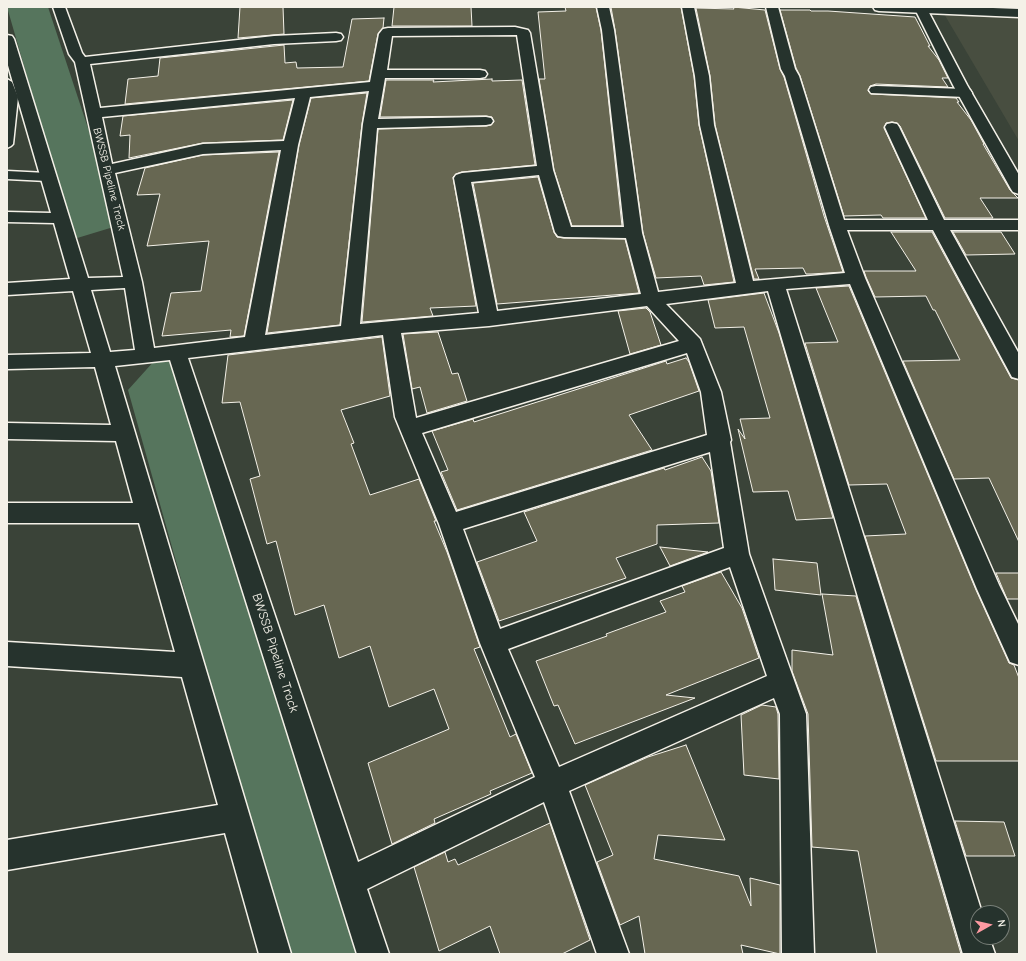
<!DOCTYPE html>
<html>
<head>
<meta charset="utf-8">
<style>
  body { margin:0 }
  #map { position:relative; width:1026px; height:961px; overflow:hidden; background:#3a4338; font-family:"Comic Neue",sans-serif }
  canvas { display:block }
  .frame { position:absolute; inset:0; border:8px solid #f4f1e8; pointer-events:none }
  .north { position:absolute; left:970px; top:905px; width:40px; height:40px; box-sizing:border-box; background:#26332d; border:1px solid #787f78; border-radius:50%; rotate:82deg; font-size:11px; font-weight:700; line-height:16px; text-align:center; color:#f4f1e8 }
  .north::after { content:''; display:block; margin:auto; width:14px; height:18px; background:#ff9aa2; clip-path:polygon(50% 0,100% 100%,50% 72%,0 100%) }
</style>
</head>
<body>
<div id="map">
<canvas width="1026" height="961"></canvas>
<div class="frame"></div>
<div class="north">N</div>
</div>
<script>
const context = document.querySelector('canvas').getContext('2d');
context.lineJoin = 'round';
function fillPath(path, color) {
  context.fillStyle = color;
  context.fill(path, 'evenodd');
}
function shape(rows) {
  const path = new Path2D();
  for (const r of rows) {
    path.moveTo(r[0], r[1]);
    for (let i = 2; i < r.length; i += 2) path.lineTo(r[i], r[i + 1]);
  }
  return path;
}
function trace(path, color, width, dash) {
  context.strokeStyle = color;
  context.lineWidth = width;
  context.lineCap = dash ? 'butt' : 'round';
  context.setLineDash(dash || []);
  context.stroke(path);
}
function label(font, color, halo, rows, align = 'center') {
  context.font = font + ' "Comic Neue",sans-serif';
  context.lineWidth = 3;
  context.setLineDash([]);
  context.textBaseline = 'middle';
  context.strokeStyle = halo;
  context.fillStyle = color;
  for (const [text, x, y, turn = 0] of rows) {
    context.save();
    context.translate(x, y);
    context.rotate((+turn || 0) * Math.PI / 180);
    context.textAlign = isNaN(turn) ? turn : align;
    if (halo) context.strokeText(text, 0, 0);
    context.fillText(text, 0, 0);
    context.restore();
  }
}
fillPath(shape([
  [940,7,1019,7,1019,141]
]), '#484e40');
fillPath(shape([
  [7,7,48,7,120,225,74,239],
  [172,357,362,954,286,954,128,390,155,360]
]), '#56755d');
const building = shape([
  [240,7,283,7,284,34,238,38,240,7],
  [394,7,471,7,472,26,392,26,394,7],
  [565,7,596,7,601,30,622,226,572,226,554,170,539,79,545,79,538,12,566,11,565,7],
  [611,7,681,7,694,76,699,125,734,282,704,285,701,276,656,278,643,233,615,30,611,7],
  [733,7,765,10,780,69,784,77,824,216,843,272,811,274,806,274,803,268,755,269,759,279,754,279,715,125,710,76,696,8,734,9,733,7],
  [780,10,810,10,811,11,828,11,915,17,930,46,928,46,939,60,948,78,942,78,948,87,876,84,870,86,868,91,871,94,956,98,959,102,957,102,971,120,984,144,983,144,1010,190,1018,198,980,198,993,218,945,218,900,126,897,123,892,122,886,123,884,128,926,218,883,218,881,215,844,216,800,76,796,68,780,10],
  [384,18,383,28,378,34,369,81,125,104,128,79,158,76,160,58,284,45,285,63,296,62,297,68,343,67,352,19,384,18],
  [492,79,492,81,522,80,535,165,462,172,456,174,453,177,476,306,430,308,433,316,362,322,378,129,486,126,491,125,494,122,492,117,486,116,380,117,386,80,434,80,433,82,492,79],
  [367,93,362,124,340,325,267,333,299,145,311,98,367,93],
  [293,100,283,140,203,143,129,158,130,135,120,136,123,116,293,100],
  [279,152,244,336,230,337,231,330,162,336,171,293,201,291,209,241,147,246,160,194,137,195,145,168,203,155,279,152],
  [538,177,554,232,557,237,564,238,625,239,639,293,497,304,473,183,538,177],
  [891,232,932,232,1011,378,1019,380,1019,542,989,478,954,479,903,361,960,360,935,310,933,310,926,296,875,297,866,277,864,271,916,271,891,232],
  [953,232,1001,232,1015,254,966,255,953,232],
  [849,286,976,590,1009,663,1014,665,1019,678,1019,761,936,761,865,536,906,534,887,484,849,485,805,343,838,342,816,288,849,286],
  [764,293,779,333,833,518,796,520,788,491,753,492,738,429,745,439,740,419,770,418,744,327,715,328,708,300,764,293],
  [646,308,650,312,661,345,630,354,618,311,646,308],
  [438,332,452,374,458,373,467,401,427,413,420,387,412,389,403,334,438,332],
  [382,337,390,396,341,410,354,443,351,444,370,495,419,479,436,521,434,521,447,552,480,647,474,649,510,737,516,734,532,773,490,791,491,794,434,819,435,823,392,844,368,763,449,729,434,689,389,707,370,646,339,658,324,605,295,615,276,541,267,544,250,479,260,476,240,402,222,403,228,355,382,337],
  [686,358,689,362,699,391,629,415,652,450,457,510,441,472,448,470,432,431,473,419,474,422,509,411,666,361,667,364,686,358],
  [702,457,711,471,719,523,657,525,657,544,616,558,626,578,499,621,477,562,537,541,524,512,664,468,665,470,702,457],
  [660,547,708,552,670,566,660,547],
  [773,559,817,563,821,595,775,590,773,559],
  [721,572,742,608,759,658,666,695,695,698,575,744,558,705,554,706,536,661,607,636,606,634,666,612,660,601,685,592,682,586,721,572],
  [996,573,1019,573,1019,599,1007,599,996,573],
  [822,594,856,596,961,954,877,954,858,851,812,847,808,714,792,671,792,650,833,655,822,594],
  [762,705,776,707,778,714,779,779,744,775,741,715,762,705],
  [686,745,725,840,658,835,654,859,739,876,751,906,750,878,780,885,780,954,741,945,743,954,645,954,639,916,620,925,597,862,613,855,585,785,648,757,686,745],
  [955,821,1004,822,1015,856,966,856,955,821],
  [550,823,590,940,562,954,500,954,490,926,439,951,414,867,445,852,448,862,455,859,458,865,550,823]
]);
fillPath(building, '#676752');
trace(building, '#f4f1e8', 1);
const service = shape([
  [7,79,12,82,18,97,13,144,11,146,7,148,7,79],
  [7,171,47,173,51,174,53,177,51,180,47,181,7,179,7,171]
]);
const minor = shape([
  [53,7,65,7,82,53,85,57,274,36,336,33,341,34,343,37,341,40,336,41,274,44,90,64,100,108,370,82,379,34,383,29,388,28,515,27,528,30,530,33,553,170,571,227,624,227,602,30,597,7,609,7,614,30,642,233,658,292,736,283,700,125,695,76,682,7,694,7,709,76,714,125,753,281,845,273,829,225,785,76,781,69,766,7,778,7,795,69,799,76,844,220,928,220,885,127,887,124,892,123,897,124,899,127,944,220,1019,220,1019,230,950,230,1019,354,1019,379,1012,377,933,230,847,230,865,278,999,585,1019,626,1019,665,1010,662,977,589,850,284,786,289,982,913,978,913,978,937,989,937,995,954,963,954,768,291,666,304,700,339,721,392,731,440,730,442,749,554,806,714,814,954,782,954,780,714,774,698,569,791,629,954,597,954,544,802,367,889,389,954,357,954,170,360,115,366,291,954,259,954,225,833,7,870,7,840,218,805,182,677,7,666,7,642,175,652,139,523,7,523,7,503,133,503,116,441,7,439,7,423,111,425,95,367,7,369,7,355,91,353,73,291,7,295,7,283,70,279,54,223,7,222,7,212,51,213,7,62,7,35,12,36,14,39,88,278,123,277,75,62,69,54,53,7],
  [517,35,537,166,462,173,456,175,454,178,479,313,360,324,377,128,486,125,491,124,493,121,491,118,486,117,378,119,385,78,480,78,485,77,487,74,485,71,480,70,387,70,392,36,517,35],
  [369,91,363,124,341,326,265,335,298,145,310,97,369,91],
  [295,98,284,141,203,144,112,164,102,117,295,98],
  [281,150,245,337,154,348,142,282,115,173,203,154,281,150],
  [539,175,555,232,558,236,564,237,626,238,641,294,497,311,471,182,539,175],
  [125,288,135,350,110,352,91,290,125,288],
  [647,306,679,341,416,418,401,333,489,326,647,306],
  [383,335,395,417,439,524,480,643,535,777,358,862,188,358,383,335],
  [687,353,701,392,707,435,456,512,422,433,687,353],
  [710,452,724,548,500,629,463,529,710,452],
  [730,567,767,676,559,767,508,649,730,567],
  [873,7,967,7,1019,9,1019,17,879,11,875,10,873,7],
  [876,86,965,89,970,90,972,93,970,96,965,97,871,93,869,90,871,87,876,86]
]);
const tertiary = shape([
  [914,7,926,7,967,85,1019,175,1019,194,1013,192,1011,189,953,85,914,7]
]);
trace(service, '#f4f1e8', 3);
trace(minor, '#f4f1e8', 3);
trace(tertiary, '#f4f1e8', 3);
fillPath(service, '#26332d');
fillPath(minor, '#26332d');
fillPath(tertiary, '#26332d');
label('11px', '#f4f1e8', '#26332d', [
  ["BWSSB Pipeline Track",109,179,76]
]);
label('13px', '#f4f1e8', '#26332d', [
  ["BWSSB Pipeline Track",275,653,72]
]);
</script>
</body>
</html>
